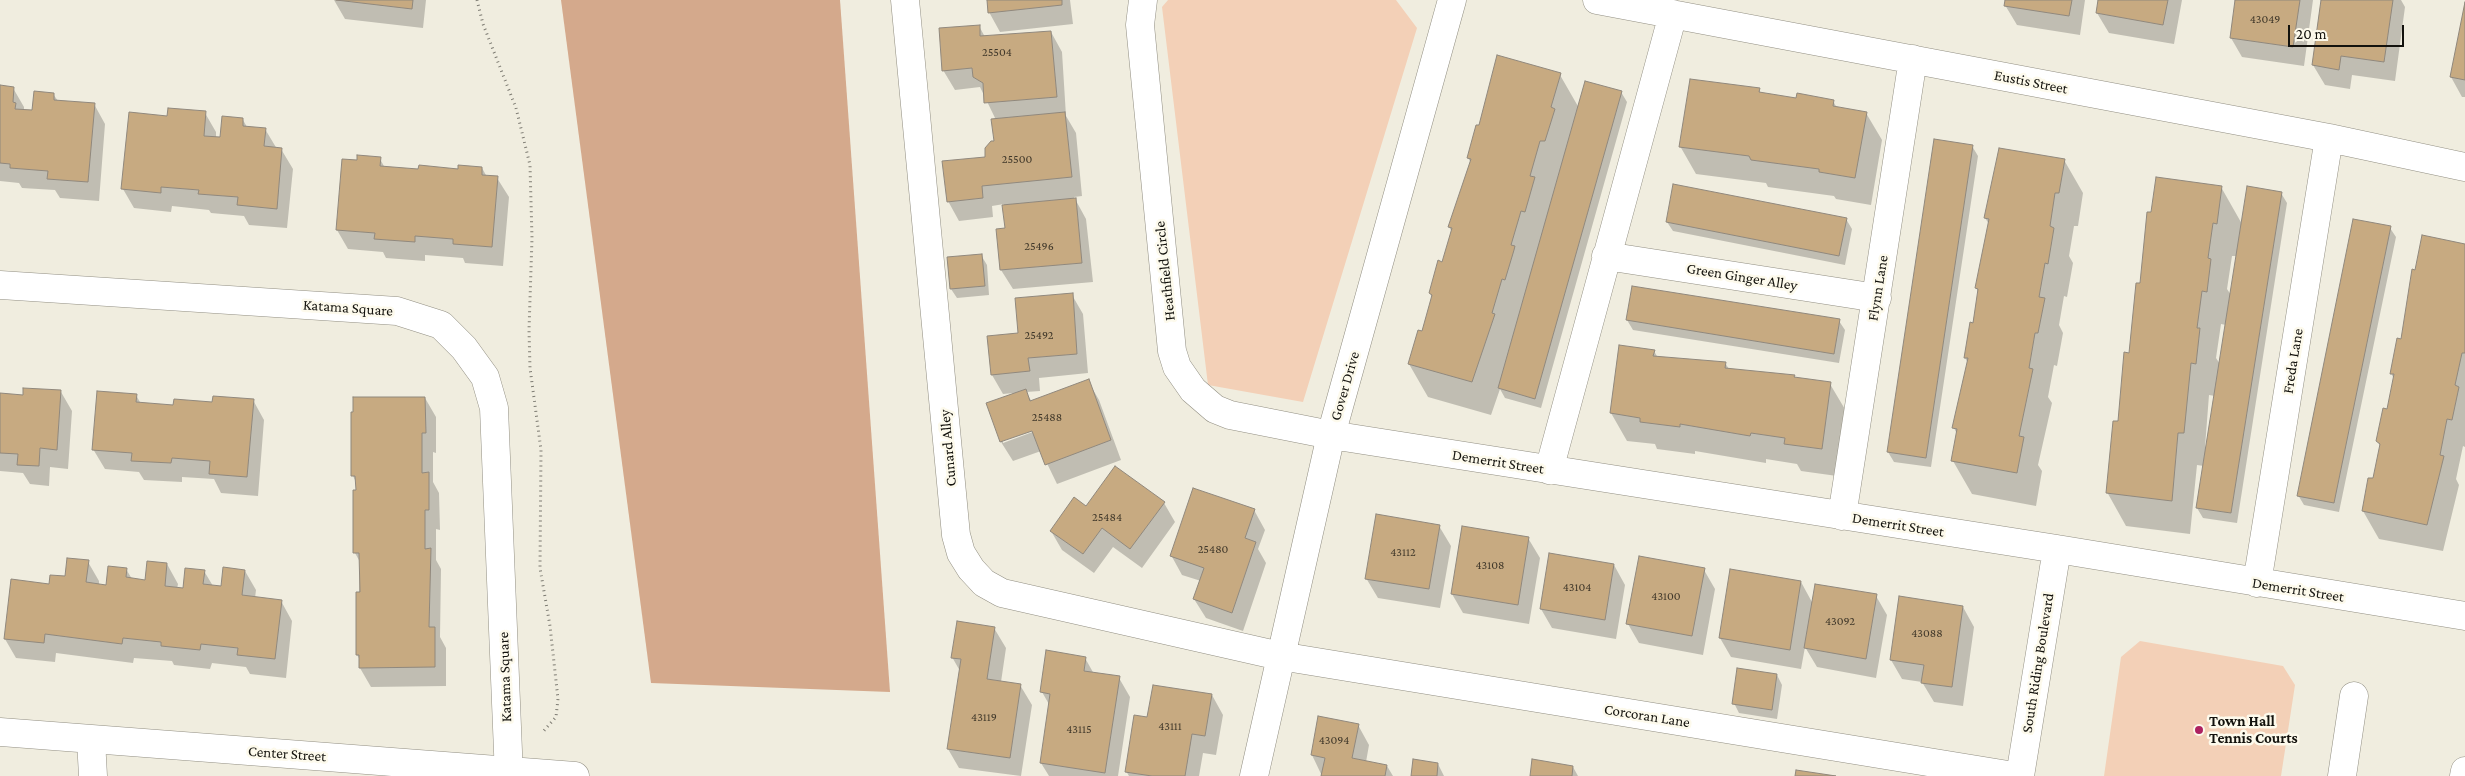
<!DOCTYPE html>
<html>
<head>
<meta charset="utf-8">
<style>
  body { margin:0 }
  #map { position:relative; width:2465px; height:776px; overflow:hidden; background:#f0eddf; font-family:"Crimson Pro",serif }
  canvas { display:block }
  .scale { position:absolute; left:2288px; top:25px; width:116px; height:22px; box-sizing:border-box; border:2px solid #13120d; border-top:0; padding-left:6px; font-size:15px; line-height:18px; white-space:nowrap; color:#13120d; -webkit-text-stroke:4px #fdfaec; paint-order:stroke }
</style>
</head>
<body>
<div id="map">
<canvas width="2465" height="776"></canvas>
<div class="scale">20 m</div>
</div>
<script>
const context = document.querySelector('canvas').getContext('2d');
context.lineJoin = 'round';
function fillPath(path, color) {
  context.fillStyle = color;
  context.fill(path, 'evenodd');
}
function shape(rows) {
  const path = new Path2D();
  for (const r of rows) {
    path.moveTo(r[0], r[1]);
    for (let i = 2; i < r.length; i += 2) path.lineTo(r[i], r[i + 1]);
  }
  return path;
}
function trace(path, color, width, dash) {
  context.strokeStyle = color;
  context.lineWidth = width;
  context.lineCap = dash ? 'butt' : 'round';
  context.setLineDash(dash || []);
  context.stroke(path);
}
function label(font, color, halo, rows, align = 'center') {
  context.font = font + ' "Crimson Pro",serif';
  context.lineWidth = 5;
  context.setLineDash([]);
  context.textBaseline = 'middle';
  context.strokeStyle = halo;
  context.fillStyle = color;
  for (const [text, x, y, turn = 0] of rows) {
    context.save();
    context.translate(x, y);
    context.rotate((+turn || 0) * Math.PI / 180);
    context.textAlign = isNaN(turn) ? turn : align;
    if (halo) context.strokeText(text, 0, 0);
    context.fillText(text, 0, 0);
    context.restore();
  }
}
fillPath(shape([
  [1168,0,1396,0,1417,28,1303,402,1208,385,1162,7],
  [2140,641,2283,666,2295,685,2281,776,2104,776,2121,657]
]), '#f3d0b7');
fillPath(shape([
  [561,0,840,0,890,692,651,683]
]), '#d4a98c');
fillPath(shape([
  [334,0,426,0,423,28,345,19],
  [987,0,1070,0,1073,24,1000,32,989,12],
  [2006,0,2085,0,2080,35,2017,25,2005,5],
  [2100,0,2182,0,2174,44,2109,33,2097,13],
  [2236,0,2313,0,2304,66,2242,57,2231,38],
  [2323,0,2401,0,2405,7,2395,81,2352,75,2350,89,2325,85,2313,65],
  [2465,9,2465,97,2462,97,2451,77],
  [979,26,985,37,1051,32,1062,52,1066,116,1076,133,1082,196,1074,197,1086,219,1093,282,1013,289,1001,270,1006,229,1004,204,992,206,993,217,959,221,948,201,987,158,995,142,996,120,980,87,955,90,943,70],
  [1560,75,1579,108,1621,92,1627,102,1541,408,1505,398,1500,389,1491,415,1428,397,1409,364,1423,332,1432,298,1430,293,1443,263,1452,232,1449,227,1471,163,1468,158,1480,127],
  [0,86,13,88,24,107,24,111,33,112,53,94,58,101,94,104,105,124,99,201,60,198,55,190,22,188,19,183,0,181],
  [1759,89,1761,94,1798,100,1833,101,1837,108,1866,113,1882,140,1871,205,1836,199,1834,196,1768,187,1766,183,1696,174,1680,146],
  [205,113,216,132,216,138,221,138,243,120,247,127,265,129,277,149,281,149,293,169,287,228,249,225,244,216,211,213,209,210,172,206,171,212,134,208,123,189,169,117],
  [1972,146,1978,156,1931,467,1894,462,1888,452],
  [380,159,385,168,419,170,482,168,487,177,497,178,509,197,503,266,465,263,463,258,425,255,425,261,386,258,383,252,348,249,337,230,358,161],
  [2064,160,2083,193,2078,226,2074,226,2069,256,2073,263,2067,297,2064,296,2059,325,2063,333,2057,366,2054,365,2048,397,2052,403,2038,465,2042,471,2036,506,1972,494,1953,461,1957,434,1954,428,1968,363,1965,358,1979,293,1976,288,1989,224,1985,218],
  [2221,187,2242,224,2281,193,2287,203,2237,523,2203,518,2197,508,2204,466,2197,465,2190,534,2126,526,2107,492,2141,284],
  [2232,256,2237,256,2231,295,2227,289],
  [2221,324,2226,325,2220,364,2216,358],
  [2209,395,2215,396,2207,448,2205,447],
  [1846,219,1852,229,1845,265,1673,231,1667,222],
  [2390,228,2396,237,2339,512,2304,505,2298,495],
  [2465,245,2465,447,2463,446,2456,479,2459,485,2443,551,2379,539,2363,511,2374,479,2381,447,2377,441,2388,410,2394,379,2391,373,2402,341,2416,271],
  [981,255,987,265,989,295,957,298,951,289],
  [1072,295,1083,314,1088,373,1039,378,1040,391,1026,392,1032,402,1088,381,1099,400,1121,460,1057,484,1041,451,1013,461,1001,442,988,404,1014,393,1003,394,992,375,1019,334],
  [1037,427,1038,430,1003,443,1003,440],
  [1627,320,1839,321,1845,330,1839,363,1633,330],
  [1654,351,1658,358,1725,363,1729,369,1794,376,1796,379,1830,384,1846,411,1837,476,1801,471,1797,464,1766,459,1766,463,1695,451,1695,454,1657,449,1655,444,1627,441,1611,413],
  [61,392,72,411,68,469,50,467,49,486,30,484,23,473,0,471,0,394,24,396],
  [136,395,141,404,175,407,253,400,264,420,258,496,221,493,214,479,182,477,182,482,144,480,139,472,105,469,93,449],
  [425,398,436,417,436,453,433,452,433,482,439,493,440,530,436,529,436,560,441,569,440,637,446,648,446,686,371,687,360,668,360,660,357,655,360,562,355,553,357,492,356,482,353,476],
  [1164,503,1175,522,1142,568,1113,547,1094,573,1062,550,1051,531,1086,507],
  [1254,510,1265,530,1258,549,1266,563,1243,631,1206,618,1194,599,1201,581,1182,575,1171,555],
  [1439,526,1451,546,1440,608,1378,598,1366,578],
  [1528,538,1540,558,1529,624,1463,613,1452,594],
  [88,562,99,581,99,585,107,586,126,569,132,579,146,581,167,564,178,584,177,589,184,590,204,571,213,586,222,587,245,571,256,590,255,598,281,601,292,621,286,678,250,674,246,667,212,663,210,669,174,665,172,661,134,658,133,663,56,653,55,662,16,658,5,639,50,585,66,578],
  [1614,565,1625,585,1616,639,1552,628,1541,609],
  [1704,570,1715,589,1703,655,1639,643,1628,624],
  [1801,582,1813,604,1876,596,1887,615,1876,678,1817,667,1805,647,1801,669,1731,657,1720,638],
  [1963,607,1974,627,1963,706,1934,702,1922,682,1902,679,1891,660],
  [994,628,1006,648,1001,682,1020,685,1032,705,1021,776,959,768,948,749,960,671,952,657],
  [1085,658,1094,674,1119,678,1130,697,1118,776,1049,776,1041,763,1050,706,1042,692],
  [1777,675,1782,685,1777,719,1739,713,1734,703],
  [1212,695,1223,715,1216,755,1203,753,1199,776,1129,776,1126,771,1148,719],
  [1319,718,1358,725,1369,745,1366,762,1387,766,1393,776,1322,776,1312,755],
  [1438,764,1444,776,1412,776],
  [1573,767,1578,776,1531,776]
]), '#0003');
const building = shape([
  [336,0,413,0,412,9,336,0],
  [987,0,1062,0,1062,5,988,13,987,0],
  [2005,0,2072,0,2069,16,2004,6,2005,0],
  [2098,0,2168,0,2163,25,2096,13,2098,0],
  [2235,0,2300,0,2293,47,2230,38,2235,0],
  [2321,0,2393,0,2384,62,2341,56,2339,70,2312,65,2321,0],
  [2465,2,2465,80,2450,77,2465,2],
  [980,25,980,36,1051,31,1057,97,984,103,983,83,973,77,972,68,942,71,939,28,980,25],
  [1497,55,1561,73,1551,107,1555,109,1545,141,1540,141,1530,176,1535,177,1525,212,1521,211,1511,245,1515,246,1514,250,1505,280,1502,279,1492,313,1495,314,1472,382,1408,364,1418,330,1422,331,1432,295,1429,293,1438,260,1442,262,1452,228,1448,227,1471,159,1467,158,1476,125,1479,125,1497,55],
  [1690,79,1760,88,1759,92,1796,98,1797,93,1834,100,1833,106,1867,112,1855,178,1819,172,1819,169,1751,160,1749,156,1679,147,1690,79],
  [1585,81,1622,91,1535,399,1498,388,1585,81],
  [0,85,14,87,13,102,16,103,15,109,32,110,34,91,54,93,54,100,95,103,88,182,47,179,48,171,10,168,10,164,0,163,0,85],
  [168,108,206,111,204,136,220,137,222,116,243,118,243,126,266,128,264,146,282,148,277,209,237,205,238,197,198,194,199,190,161,187,161,193,121,189,129,112,167,116,168,108],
  [1065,112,1072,177,982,186,983,198,947,202,942,161,985,157,985,148,991,141,994,141,991,119,1065,112],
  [1934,139,1973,145,1926,458,1887,452,1934,139],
  [1999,148,2065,159,2059,193,2055,193,2050,226,2054,228,2048,264,2045,263,2039,297,2045,298,2038,333,2035,333,2029,368,2033,369,2019,436,2024,437,2017,473,1951,461,1957,429,1952,428,1968,358,1964,358,1970,322,1973,323,1978,289,1975,288,1989,219,1984,218,1999,148],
  [357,155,381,157,380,166,418,169,419,165,458,169,458,165,482,167,482,175,498,176,492,247,453,244,453,239,415,236,415,242,374,239,375,233,336,230,342,159,357,160,357,155],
  [2156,177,2222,186,2217,224,2213,223,2208,258,2211,259,2207,292,2202,291,2197,328,2200,328,2196,364,2191,363,2184,433,2178,433,2172,501,2106,493,2113,421,2118,421,2124,352,2129,353,2136,283,2140,283,2147,212,2151,212,2156,177],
  [1673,184,1847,218,1839,256,1666,222,1673,184],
  [2247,186,2282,192,2231,513,2196,508,2247,186],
  [1076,198,1082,263,1000,270,996,229,1005,228,1002,205,1076,198],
  [2353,219,2391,226,2334,503,2297,496,2353,219],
  [2422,235,2465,244,2465,353,2462,353,2455,385,2459,387,2452,420,2447,419,2440,455,2444,456,2427,525,2362,511,2368,478,2373,478,2380,444,2376,441,2383,408,2387,409,2394,374,2390,374,2397,338,2401,339,2412,269,2415,270,2422,235],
  [982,254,985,286,950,289,947,257,982,254],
  [1632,286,1840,319,1834,354,1626,320,1632,286],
  [1073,293,1077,354,1028,358,1030,371,991,375,987,336,1018,333,1015,298,1073,293],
  [1619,345,1655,350,1653,356,1726,362,1725,368,1795,375,1794,377,1831,382,1822,449,1784,444,1785,438,1751,433,1750,436,1680,424,1680,427,1640,422,1640,418,1610,413,1619,345],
  [1089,379,1111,440,1045,465,1032,431,1000,442,986,403,1026,389,1030,401,1089,379],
  [23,388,61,390,57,450,40,448,39,466,17,465,18,454,0,453,0,393,23,395,23,388],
  [97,391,137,394,136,402,173,405,174,399,212,402,213,396,254,399,247,477,209,474,210,461,172,458,171,463,131,461,132,453,92,450,97,391],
  [353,397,425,397,426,433,422,433,422,473,429,472,429,510,425,510,425,549,431,548,429,627,435,627,435,667,359,668,359,655,356,655,356,592,360,592,359,553,353,553,353,490,356,490,355,476,351,476,351,412,353,412,353,397],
  [1115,466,1165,502,1130,549,1102,528,1083,554,1050,531,1074,497,1086,506,1115,466],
  [1193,488,1255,509,1245,538,1256,542,1232,613,1193,599,1204,568,1170,556,1193,488],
  [1376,514,1440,525,1429,589,1365,579,1376,514],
  [1462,526,1529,537,1518,605,1451,594,1462,526],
  [1549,553,1614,564,1605,620,1540,609,1549,553],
  [1639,556,1705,568,1692,636,1626,624,1639,556],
  [67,558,89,560,86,582,106,585,108,566,127,568,126,577,145,580,147,561,167,563,165,586,183,588,185,568,205,570,203,584,221,586,223,567,245,570,242,595,282,600,275,659,237,655,238,648,201,644,200,650,161,646,161,642,123,638,122,644,45,634,44,643,4,639,11,579,49,584,50,575,65,576,67,558],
  [1730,569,1801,581,1790,650,1719,638,1730,569],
  [1815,584,1877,594,1866,659,1804,648,1815,584],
  [1899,596,1963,606,1952,687,1921,683,1924,665,1890,660,1899,596],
  [957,621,995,627,987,679,1021,684,1010,758,947,749,961,659,951,658,957,621],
  [1046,650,1086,657,1084,671,1120,676,1105,773,1040,763,1050,694,1040,692,1046,650],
  [1737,668,1777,674,1772,710,1732,704,1737,668],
  [1153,685,1212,694,1205,736,1192,734,1185,776,1152,776,1125,772,1134,715,1147,717,1153,685],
  [1318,716,1359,724,1352,758,1387,765,1385,776,1321,776,1325,758,1311,755,1318,716],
  [1413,759,1438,763,1437,776,1411,776,1413,759],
  [1532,759,1573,766,1572,776,1530,776,1532,759],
  [1796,770,1836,776,1795,776,1796,770]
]);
fillPath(building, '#c7aa81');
trace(building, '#90887d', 1);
const minor = shape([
  [905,0,956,535,961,553,971,569,984,583,1002,593,1280,656,2014,776],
  [1143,0,1140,25,1172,351,1177,367,1193,390,1215,409,1230,415,1331,435,2057,549,2465,616],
  [1597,0,2329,138,2465,167],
  [1606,256,1877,298],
  [0,285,397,311,441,325,464,348,485,377,494,408,509,776],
  [1549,470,1673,14],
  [1842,516,1913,59],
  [2257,583,2329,138],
  [0,732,575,776],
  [91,740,93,776],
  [1254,776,1331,435,1452,0],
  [2020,776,2057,549],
  [2342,776,2354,696],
  [2464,776,2465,771]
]);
trace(minor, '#928f83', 29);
trace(shape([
  [477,0,483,24,516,108,530,165,532,238,529,330,530,368,541,450,540,568,550,626,558,699,556,717,542,733]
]), '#7d7b72', 3, [1, 4]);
trace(minor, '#fff', 28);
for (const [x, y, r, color] of [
  [2199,730,5,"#ae2261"]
]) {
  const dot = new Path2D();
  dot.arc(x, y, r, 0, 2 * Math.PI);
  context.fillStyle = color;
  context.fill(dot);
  trace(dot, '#fdfaec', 2);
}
label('12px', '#40382a', null, [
  ["43049",2265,19],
  ["25504",997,52],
  ["25500",1017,159],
  ["25496",1039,246],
  ["25492",1039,335],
  ["25488",1047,417],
  ["25484",1107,517],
  ["25480",1213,549],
  ["43112",1403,552],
  ["43108",1490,565],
  ["43104",1577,587],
  ["43100",1666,596],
  ["43092",1840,621],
  ["43088",1927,633],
  ["43119",984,717],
  ["43111",1170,726],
  ["43115",1079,729],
  ["43094",1334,740]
]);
label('15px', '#13120d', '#fdfaec', [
  ["Eustis Street",2031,82,11],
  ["Heathfield Circle",1165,271,-96],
  ["Green Ginger Alley",1742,277,9],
  ["Flynn Lane",1878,288,-81],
  ["Katama Square",348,308,4],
  ["Freda Lane",2293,361,-81],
  ["Gover Drive",1345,386,-74],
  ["Cunard Alley",948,448,-95],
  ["Demerrit Street",1498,462,9],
  ["Demerrit Street",1898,525,9],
  ["Demerrit Street",2298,590,9],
  ["South Riding Boulevard",2038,663,-81],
  ["Katama Square",505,677,-92],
  ["Corcoran Lane",1647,716,9],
  ["Center Street",287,754,4]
]);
label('bold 15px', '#13120d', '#fdfaec', [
  ["Town Hall",2209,721],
  ["Tennis Courts",2209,738]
], 'left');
</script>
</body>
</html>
